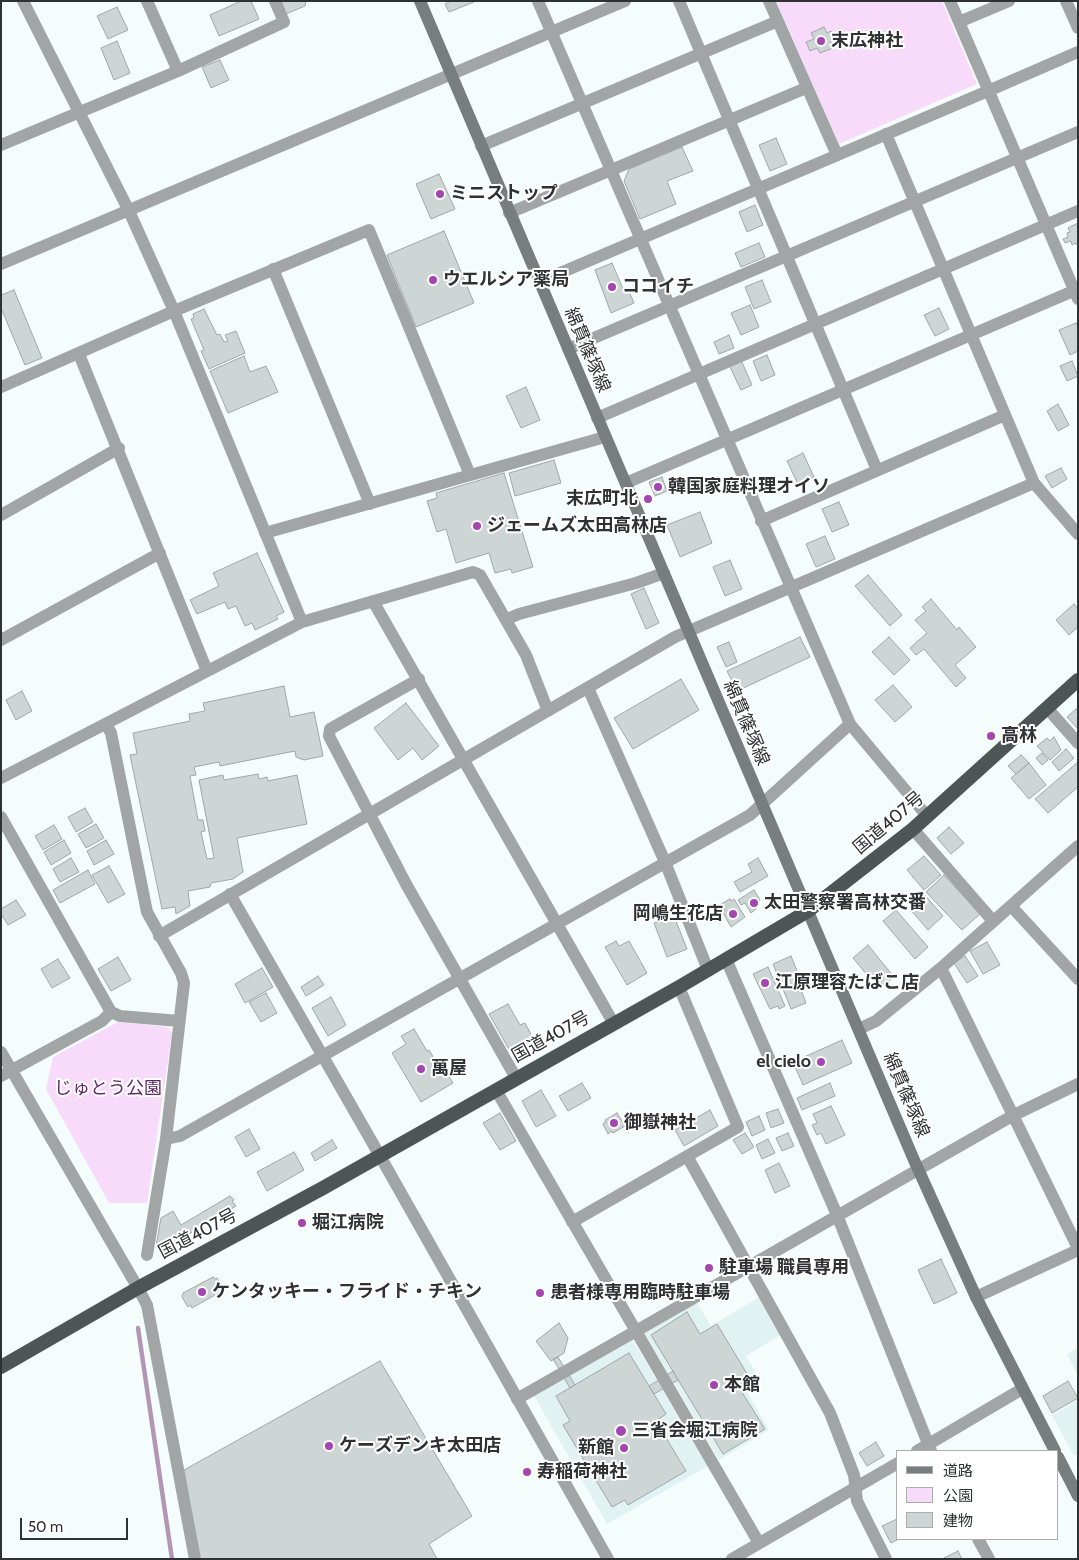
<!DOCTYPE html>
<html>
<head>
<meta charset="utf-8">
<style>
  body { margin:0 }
  #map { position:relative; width:1079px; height:1560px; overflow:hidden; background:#f4fcfc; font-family:Cabin,"Noto Sans JP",sans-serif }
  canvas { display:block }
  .frame { position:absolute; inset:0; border:2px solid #2f3232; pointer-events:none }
  .legend { position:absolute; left:896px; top:1450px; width:162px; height:90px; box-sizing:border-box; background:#fff; border:1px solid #acadad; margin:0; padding:6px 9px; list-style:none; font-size:15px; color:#2f3232 }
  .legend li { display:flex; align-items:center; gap:10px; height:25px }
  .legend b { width:25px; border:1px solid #acadad }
  .scale { position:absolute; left:20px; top:1518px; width:108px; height:22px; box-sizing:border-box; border:2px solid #2f3232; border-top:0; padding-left:6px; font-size:15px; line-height:18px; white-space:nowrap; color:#2f3232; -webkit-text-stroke:4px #fff; paint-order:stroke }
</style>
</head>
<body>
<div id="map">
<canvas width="1079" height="1560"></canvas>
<div class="frame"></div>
<ul class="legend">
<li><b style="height:6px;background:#787d7d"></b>道路</li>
<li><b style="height:14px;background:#f8dbfb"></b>公園</li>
<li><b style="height:14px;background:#cdd5d5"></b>建物</li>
</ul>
<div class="scale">50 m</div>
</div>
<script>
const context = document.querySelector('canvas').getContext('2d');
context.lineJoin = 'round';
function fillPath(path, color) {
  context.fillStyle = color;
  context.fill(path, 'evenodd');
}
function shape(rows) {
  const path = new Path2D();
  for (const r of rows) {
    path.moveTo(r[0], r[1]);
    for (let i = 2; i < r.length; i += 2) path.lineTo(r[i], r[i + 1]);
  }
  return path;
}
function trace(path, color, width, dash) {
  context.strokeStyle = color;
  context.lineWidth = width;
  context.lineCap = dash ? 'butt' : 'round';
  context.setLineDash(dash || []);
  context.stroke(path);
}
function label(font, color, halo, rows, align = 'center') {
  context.font = font + ' Cabin,"Noto Sans JP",sans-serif';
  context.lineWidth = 4;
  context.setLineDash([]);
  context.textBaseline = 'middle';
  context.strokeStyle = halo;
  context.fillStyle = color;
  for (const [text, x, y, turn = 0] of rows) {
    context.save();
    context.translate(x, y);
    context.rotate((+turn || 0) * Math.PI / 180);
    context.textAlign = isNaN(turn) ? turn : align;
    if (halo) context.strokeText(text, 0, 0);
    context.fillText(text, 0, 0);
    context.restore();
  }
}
fillPath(shape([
  [761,1296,782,1334,746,1356,761,1381,746,1390,769,1430,719,1460,643,1331,695,1300,711,1326],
  [632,1339,708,1466,607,1524,534,1396],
  [1078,1348,1078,1376,1067,1354],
  [1078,1400,1078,1454,1074,1456,1052,1415]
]), '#e0f2f2');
fillPath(shape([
  [776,1,942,1,977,84,839,144],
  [118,1022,168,1027,172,1033,147,1203,109,1203,46,1089,53,1057]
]), '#f8dbfb');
trace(shape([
  [138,1328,172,1559]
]), '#b395b6', 4.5);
const building = shape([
  [241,1,251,1,259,19,219,36,210,15,241,1],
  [281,1,306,1,305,6,286,14,281,1],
  [451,1,474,1,474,2,449,12,445,4,451,1],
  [117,7,128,30,108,39,97,16,117,7],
  [824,27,827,33,831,31,835,40,830,42,833,48,820,53,817,48,810,51,806,42,814,39,811,33,824,27],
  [117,41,130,73,114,80,101,48,117,41],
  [220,60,229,80,211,88,202,67,220,60],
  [776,138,787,164,770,171,759,145,776,138],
  [682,147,693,171,667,181,676,204,640,219,624,181,629,169,682,147],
  [439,174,455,209,431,219,416,184,439,174],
  [755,205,763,225,747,232,739,212,755,205],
  [1078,223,1078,246,1075,243,1072,245,1071,241,1065,243,1063,239,1068,237,1067,233,1070,232,1068,228,1078,223],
  [444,231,474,303,416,327,387,255,444,231],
  [759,243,765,257,741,267,735,253,759,243],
  [612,263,624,291,628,289,634,303,611,313,595,270,612,263],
  [762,280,771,302,754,309,745,287,762,280],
  [14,290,42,358,25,365,1,308,1,295,14,290],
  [750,305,759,327,741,335,731,313,750,305],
  [939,308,949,329,935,336,924,315,939,308],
  [204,309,217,335,220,334,224,342,228,341,225,335,236,331,245,353,209,369,201,351,204,350,191,319,194,318,193,314,204,309],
  [1076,323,1078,328,1078,351,1070,355,1059,330,1076,323],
  [729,335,734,348,719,354,714,342,729,335],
  [767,355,775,375,761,381,753,361,767,355],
  [244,356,250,372,266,366,278,392,228,413,210,371,244,356],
  [741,360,752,385,741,390,729,365,741,360],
  [1072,361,1078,376,1067,381,1060,366,1072,361],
  [526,387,540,420,521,428,506,396,526,387],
  [1058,404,1069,425,1058,431,1047,411,1058,404],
  [803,453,814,477,798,484,787,461,803,453],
  [554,460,561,483,515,496,509,473,554,460],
  [1061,468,1067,479,1052,488,1045,476,1061,468],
  [504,473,533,567,512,573,511,569,495,573,489,553,456,563,446,529,437,532,427,501,437,498,436,493,504,473],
  [662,477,667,491,655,496,649,482,662,477],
  [839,502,849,525,832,532,822,509,839,502],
  [700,512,712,543,680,557,667,525,700,512],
  [825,536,835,559,816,567,806,544,825,536],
  [257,553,284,612,276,616,278,619,255,630,252,623,245,626,236,606,228,609,225,602,197,614,190,600,219,586,213,573,257,553],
  [730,560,742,589,725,596,713,567,730,560],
  [868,575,902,615,890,626,855,586,868,575],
  [644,588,659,623,646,629,631,594,644,588],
  [931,599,957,630,959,627,976,647,955,665,966,678,956,687,924,649,916,655,910,648,927,633,915,620,926,611,922,607,931,599],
  [1074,604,1078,609,1078,627,1069,635,1056,620,1074,604],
  [800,637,810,657,737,691,727,671,800,637],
  [889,637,910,660,894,675,872,652,889,637],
  [729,642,737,662,726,667,717,647,729,642],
  [681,679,699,710,633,749,614,718,681,679],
  [893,685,912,707,895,722,875,700,893,685],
  [284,686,290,717,314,712,323,756,304,760,296,757,295,751,220,766,219,762,194,767,196,775,190,776,198,820,203,820,205,831,201,832,207,859,214,858,199,780,223,775,224,780,258,774,259,779,267,777,268,781,297,775,307,824,237,838,243,872,233,879,211,883,210,887,188,891,190,906,176,914,175,907,162,909,130,755,137,754,133,733,190,721,189,714,205,711,203,703,284,686],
  [22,691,32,711,16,720,6,700,22,691],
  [406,703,439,746,422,760,413,748,398,760,374,728,406,703],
  [1076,709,1078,711,1078,729,1067,717,1076,709],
  [1054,737,1061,750,1050,760,1037,746,1047,738,1050,741,1054,737],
  [1066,749,1074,758,1059,771,1052,762,1066,749],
  [1042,753,1048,760,1042,765,1036,758,1042,753],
  [1021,755,1029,763,1016,774,1008,766,1021,755],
  [1078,762,1078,787,1048,813,1035,799,1078,762],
  [1029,763,1046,785,1029,799,1011,778,1029,763],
  [85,808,93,822,76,832,68,817,85,808],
  [96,824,104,838,86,848,78,834,96,824],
  [54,825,62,839,43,850,35,836,54,825],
  [949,827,964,843,951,854,937,838,949,827],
  [64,840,71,853,51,865,44,852,64,840],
  [106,840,114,854,94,865,87,851,106,840],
  [924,856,941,875,924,890,907,870,924,856],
  [71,858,79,872,60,882,53,869,71,858],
  [758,858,768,876,740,892,734,882,752,872,748,864,758,858],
  [109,866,125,894,108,903,92,875,109,866],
  [88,870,95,884,60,903,53,890,88,870],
  [944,875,980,914,962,930,926,892,944,875],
  [754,890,760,900,756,909,751,913,745,903,741,905,738,900,754,890],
  [924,894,943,916,928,930,909,908,924,894],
  [730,899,731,901,734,899,745,917,731,927,722,911,725,910,721,904,730,899],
  [16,900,26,915,8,925,1,914,1,909,16,900],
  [896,910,928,947,915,959,883,921,896,910],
  [674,916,687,949,667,957,654,923,674,916],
  [616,941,619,946,629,941,647,973,627,985,605,947,616,941],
  [987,942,1000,965,983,974,970,951,987,942],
  [868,945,894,977,879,989,853,958,868,945],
  [791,956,801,981,798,982,806,1003,791,1009,773,964,791,956],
  [965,956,978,976,967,983,954,963,965,956],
  [118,957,131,980,111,991,98,969,118,957],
  [58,959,70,978,52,988,41,969,58,959],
  [768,967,785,1006,779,1009,778,1006,770,1009,753,974,768,967],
  [262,968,273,987,245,1003,235,984,262,968],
  [318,976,324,985,306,996,301,987,318,976],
  [266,993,277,1013,261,1022,249,1002,266,993],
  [331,997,346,1025,328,1036,312,1008,331,997],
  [508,1004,520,1025,525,1023,534,1040,511,1053,489,1014,508,1004],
  [414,1029,427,1051,429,1050,441,1070,444,1068,453,1083,421,1102,392,1053,406,1044,401,1036,414,1029],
  [842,1040,852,1063,803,1085,793,1062,842,1040],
  [582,1083,591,1098,568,1111,559,1096,582,1083],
  [830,1083,835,1096,802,1110,797,1098,830,1083],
  [541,1090,556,1116,536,1127,522,1101,541,1090],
  [831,1106,845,1135,826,1144,821,1133,817,1135,812,1125,817,1123,813,1114,831,1106],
  [778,1109,784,1123,771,1128,766,1113,778,1109],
  [710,1110,718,1126,684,1146,675,1130,710,1110],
  [500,1113,516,1141,500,1150,483,1123,500,1113],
  [617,1113,625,1126,613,1133,612,1131,608,1134,603,1124,606,1122,605,1120,617,1113],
  [759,1116,765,1130,752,1136,746,1122,759,1116],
  [249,1129,260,1149,246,1157,235,1137,249,1129],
  [745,1133,754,1147,742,1154,733,1140,745,1133],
  [788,1133,794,1146,782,1151,776,1138,788,1133],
  [768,1139,775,1153,762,1159,756,1145,768,1139],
  [332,1140,337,1148,315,1161,311,1153,332,1140],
  [294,1152,304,1170,267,1191,257,1172,294,1152],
  [779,1163,790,1186,775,1193,765,1170,779,1163],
  [230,1196,234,1200,232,1201,236,1206,159,1252,156,1246,161,1218,173,1211,181,1225,230,1196],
  [941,1259,957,1293,934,1304,918,1270,941,1259],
  [213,1277,215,1279,217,1278,222,1287,220,1288,222,1291,192,1308,190,1305,188,1307,182,1297,183,1293,213,1277],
  [687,1312,700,1334,717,1324,752,1382,740,1389,765,1429,723,1454,651,1335,687,1312],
  [559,1323,568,1338,564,1353,551,1361,536,1341,559,1323],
  [629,1353,666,1414,656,1421,686,1471,628,1505,625,1500,612,1507,563,1425,570,1421,556,1396,629,1353],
  [558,1357,575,1385,570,1388,553,1359,558,1357],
  [380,1361,472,1516,429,1544,437,1559,199,1559,184,1470,380,1361],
  [673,1371,678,1380,654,1394,649,1386,673,1371],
  [1068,1381,1078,1398,1052,1413,1043,1396,1068,1381],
  [876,1442,884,1456,867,1466,859,1453,876,1442],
  [897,1519,899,1539,891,1543,882,1526,897,1519],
  [958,1551,962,1559,942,1559,958,1551]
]);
fillPath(building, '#cdd5d5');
trace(building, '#a0a7a7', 1);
trace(shape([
  [23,1,129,211,174,311,302,622],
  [147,1,178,71],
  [538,1,850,724,927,816],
  [679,1,877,470],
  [769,1,837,155],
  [950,1,1078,299],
  [1066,1,1078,28],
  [959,22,1009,1],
  [988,91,1078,52],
  [886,134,1034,483,1078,534],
  [1,145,178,71,284,22,275,1],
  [481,146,778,21],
  [509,213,806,88],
  [273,269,370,504],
  [568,349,1078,132],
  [79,354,207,671],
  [1,387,174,311,369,230,470,475],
  [597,418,1078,211],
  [626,483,1078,289],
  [1,515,119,448],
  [761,521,1005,415],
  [265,533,605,437],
  [373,601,614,1024],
  [507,619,519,614,636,583,664,573],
  [1,640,160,553],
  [419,679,330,729,329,736,406,884,516,1078],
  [588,688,665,862,708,970],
  [1047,708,1078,743],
  [106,724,111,733,147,912,181,973,184,983,166,1139,147,1255],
  [1,778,302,622,473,572,480,575,526,655,548,711],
  [1,817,111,1012,120,1016,179,1021],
  [913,829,993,921],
  [230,894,380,1156],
  [1011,906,1078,979],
  [159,936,675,637,1034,483],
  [726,959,837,1215,931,1451],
  [941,968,1078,1248],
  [859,1029,876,1021,941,968,1078,846],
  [1,1076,102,1021,111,1012],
  [496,1090,759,1543],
  [166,1139,180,1136,750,815,850,724],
  [687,1156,830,1413,854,1475,857,1501,886,1559],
  [572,1222,738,1127,679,987],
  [138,1288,147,1305,195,1559],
  [976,1297,1078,1250],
  [517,1399,1012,1116,1078,1084],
  [917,1451,1022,1389],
  [978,1539,989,1559],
  [732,1559,898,1463]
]), '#a2a5a5', 12);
trace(shape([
  [1,264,625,1],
  [539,282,988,91],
  [1,1052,138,1288],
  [380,1156,608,1559]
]), '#a2a5a5', 12);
trace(shape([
  [420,1,914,1160,976,1297,1055,1451],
  [1058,1457,1078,1496]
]), '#787d7d', 12);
trace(shape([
  [1,1367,138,1288,323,1188,679,987,808,911,913,829,1078,680]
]), '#4e5555', 14);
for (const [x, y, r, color] of [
  [821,41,5,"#a446af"],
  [440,194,5,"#a446af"],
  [433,280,5,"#a446af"],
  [612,287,5,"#a446af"],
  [658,487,5,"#a446af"],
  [648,499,5,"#a446af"],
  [477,526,5,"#a446af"],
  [991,736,5,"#a446af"],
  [754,903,5,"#a446af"],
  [733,914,5,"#a446af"],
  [765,983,5,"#a446af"],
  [821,1062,5,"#a446af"],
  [421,1069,5,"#a446af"],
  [614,1123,5,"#a446af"],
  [302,1223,5,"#a446af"],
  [709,1268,5,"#a446af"],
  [202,1292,5,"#a446af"],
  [540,1293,5,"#a446af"],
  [714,1385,5,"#a446af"],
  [621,1431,6,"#a446af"],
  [329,1446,5,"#a446af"],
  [624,1448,5,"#a446af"],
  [527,1472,5,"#a446af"]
]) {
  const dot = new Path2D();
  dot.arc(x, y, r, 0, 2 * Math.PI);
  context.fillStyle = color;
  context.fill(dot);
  trace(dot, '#fff', 2);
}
label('bold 18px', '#2f3232', '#fff', [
  ["末広神社",831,41],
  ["ミニストップ",450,194],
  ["ウエルシア薬局",443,280],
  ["ココイチ",622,287],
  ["韓国家庭料理オイソ",668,487],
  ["末広町北",638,499,"right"],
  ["ジェームズ太田高林店",487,526],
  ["高林",1001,736],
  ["太田警察署高林交番",764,903],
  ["岡嶋生花店",723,914,"right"],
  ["江原理容たばこ店",775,983],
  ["el cielo",811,1062,"right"],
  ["萬屋",431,1069],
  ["御嶽神社",624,1123],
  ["堀江病院",312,1223],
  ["駐車場 職員専用",719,1268],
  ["ケンタッキー・フライド・チキン",212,1292],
  ["患者様専用臨時駐車場",550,1293],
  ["本館",724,1385],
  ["三省会堀江病院",632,1431],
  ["ケーズデンキ太田店",339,1446],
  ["新館",614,1448,"right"],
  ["寿稲荷神社",537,1472]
], 'left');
label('18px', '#2f3232', '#fff', [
  ["綿貫篠塚線",587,350,67],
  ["綿貫篠塚線",746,723,67],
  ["国道407号",889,823,-40],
  ["国道407号",551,1037,-29],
  ["綿貫篠塚線",906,1095,67],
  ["国道407号",198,1234,-28]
]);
label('18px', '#5d2b62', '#fff', [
  ["じゅとう公園",108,1089]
]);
</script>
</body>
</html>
